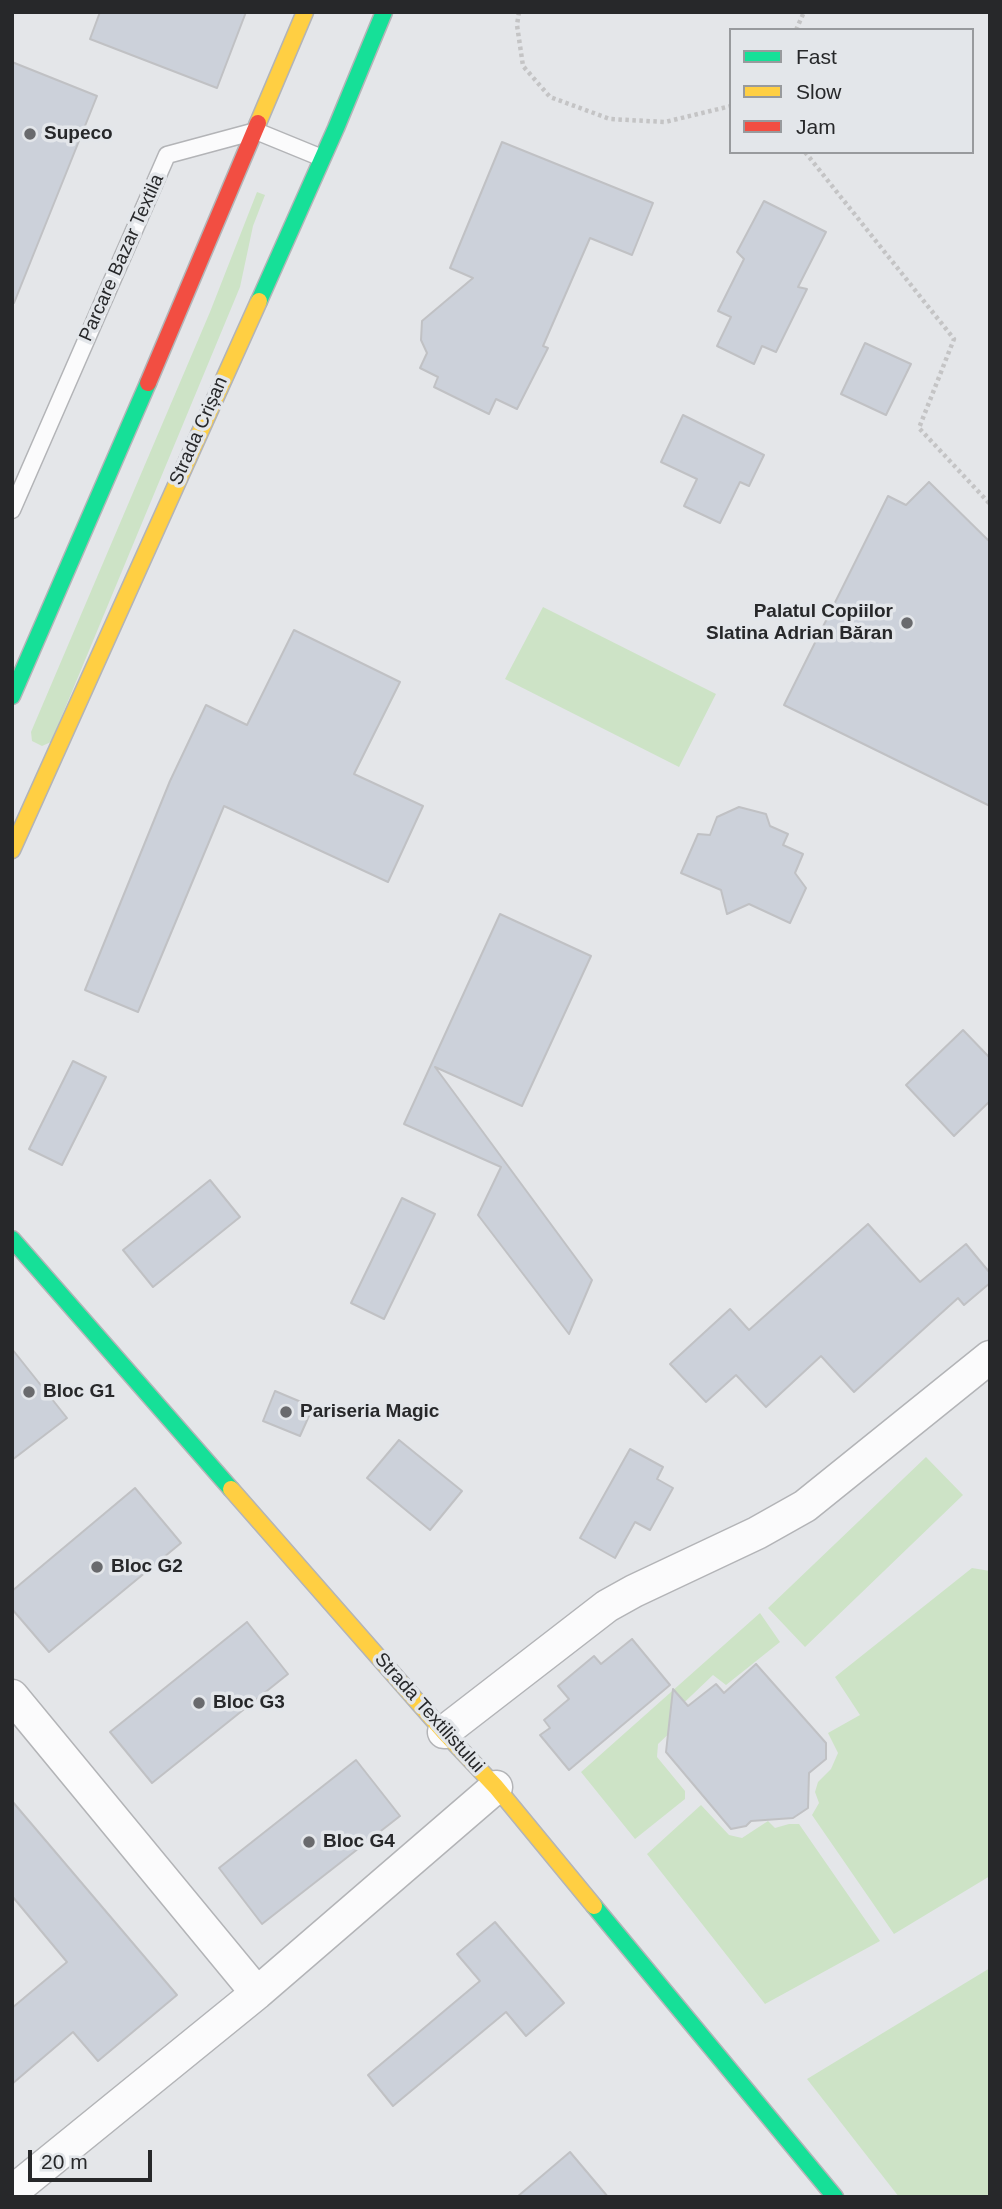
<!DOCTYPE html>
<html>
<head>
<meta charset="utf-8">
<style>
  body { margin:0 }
  #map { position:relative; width:1002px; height:2209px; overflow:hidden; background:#e4e6e9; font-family:Helvetica,sans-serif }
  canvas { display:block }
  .frame { position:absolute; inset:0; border:14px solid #27282a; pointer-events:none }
  .legend { position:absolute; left:729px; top:28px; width:245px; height:126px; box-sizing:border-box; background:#e3e6ea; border:2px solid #989a9d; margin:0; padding:9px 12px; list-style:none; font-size:21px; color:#27282a }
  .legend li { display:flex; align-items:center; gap:14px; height:35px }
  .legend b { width:35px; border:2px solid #989a9d }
  .scale { position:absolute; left:28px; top:2150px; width:124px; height:32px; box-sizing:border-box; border:4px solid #27282a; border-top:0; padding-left:9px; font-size:21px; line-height:24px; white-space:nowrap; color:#27282a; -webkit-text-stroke:5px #e3e6ea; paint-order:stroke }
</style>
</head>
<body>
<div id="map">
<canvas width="1002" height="2209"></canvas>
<div class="frame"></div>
<ul class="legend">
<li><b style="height:9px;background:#16e098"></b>Fast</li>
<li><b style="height:9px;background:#ffcf43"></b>Slow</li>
<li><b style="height:9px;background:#f24e42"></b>Jam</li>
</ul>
<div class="scale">20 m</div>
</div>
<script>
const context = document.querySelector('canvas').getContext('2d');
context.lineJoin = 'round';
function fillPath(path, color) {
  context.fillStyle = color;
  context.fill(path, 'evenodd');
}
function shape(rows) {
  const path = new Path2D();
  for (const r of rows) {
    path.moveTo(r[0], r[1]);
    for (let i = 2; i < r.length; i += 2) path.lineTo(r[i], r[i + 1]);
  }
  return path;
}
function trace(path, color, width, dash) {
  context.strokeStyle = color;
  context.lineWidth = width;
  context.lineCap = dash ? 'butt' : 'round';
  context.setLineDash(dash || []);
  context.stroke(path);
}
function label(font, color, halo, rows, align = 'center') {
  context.font = font + ' Helvetica,sans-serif';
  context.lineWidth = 7;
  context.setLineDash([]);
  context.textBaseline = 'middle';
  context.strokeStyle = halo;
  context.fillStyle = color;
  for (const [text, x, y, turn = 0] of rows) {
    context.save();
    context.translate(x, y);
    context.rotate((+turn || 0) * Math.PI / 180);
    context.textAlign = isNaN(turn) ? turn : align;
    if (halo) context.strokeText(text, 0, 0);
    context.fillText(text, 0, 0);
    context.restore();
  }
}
fillPath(shape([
  [257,192,265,195,253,226,240,287,51,742,42,746,32,741,31,732,210,312],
  [543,607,716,694,679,767,505,679],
  [926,1457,963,1495,805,1647,768,1608],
  [972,1568,990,1571,990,1876,894,1934,812,1815,819,1803,815,1792,818,1782,831,1769,838,1753,828,1733,860,1715,835,1677],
  [760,1613,780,1642,726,1685,713,1675,671,1715,677,1726,658,1744,657,1757,685,1791,685,1799,635,1839,581,1772],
  [701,1805,729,1835,742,1838,768,1821,775,1828,789,1824,799,1824,880,1941,765,2004,647,1854],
  [990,1968,990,2197,899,2197,807,2079]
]), '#cde3c6');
const building = shape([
  [100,12,246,12,217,88,90,39,100,12],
  [12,62,97,96,14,303,12,302,12,62],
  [502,142,653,203,632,255,590,238,543,346,548,348,517,409,496,399,489,414,434,387,438,377,420,368,427,353,421,340,422,321,473,278,450,268,502,142],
  [764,201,826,232,798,287,807,289,776,352,762,346,754,364,717,346,731,317,718,311,744,259,737,252,764,201],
  [865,343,911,364,886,415,841,394,865,343],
  [683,415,764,455,749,486,740,482,720,523,684,506,697,479,661,462,683,415],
  [929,482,990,542,990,806,784,705,888,496,906,505,929,482],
  [294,630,400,682,354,774,423,806,388,882,224,806,138,1012,85,990,170,781,206,705,247,725,294,630],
  [739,807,766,814,770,826,788,834,783,845,803,854,795,873,806,888,790,923,749,904,727,914,721,890,681,873,698,834,710,835,717,817,739,807],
  [500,914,591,956,522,1106,435,1067,592,1280,569,1334,478,1215,501,1167,404,1124,500,914],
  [963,1030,990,1058,990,1101,954,1136,906,1085,963,1030],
  [73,1061,106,1077,62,1165,29,1149,73,1061],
  [210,1180,240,1217,153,1287,123,1250,210,1180],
  [402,1198,435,1214,384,1319,351,1303,402,1198],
  [868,1224,920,1282,966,1244,990,1273,990,1283,964,1305,958,1298,854,1392,821,1356,766,1407,736,1375,706,1402,670,1364,730,1309,749,1330,868,1224],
  [12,1349,67,1418,12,1460,12,1349],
  [275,1391,313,1407,300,1436,263,1421,275,1391],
  [399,1440,462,1491,430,1530,367,1478,399,1440],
  [630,1449,663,1467,657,1479,673,1488,650,1530,635,1522,615,1558,580,1538,630,1449],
  [135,1488,181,1543,49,1652,12,1609,12,1591,135,1488],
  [247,1622,288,1674,152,1783,110,1732,247,1622],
  [632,1639,670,1685,569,1770,540,1735,550,1728,544,1720,569,1699,558,1686,594,1656,601,1664,632,1639],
  [756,1664,826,1743,826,1759,809,1773,808,1808,793,1818,751,1821,746,1826,731,1829,666,1752,673,1689,688,1706,716,1684,724,1693,756,1664],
  [356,1760,400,1816,262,1924,219,1868,356,1760],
  [12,1801,177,1995,98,2061,73,2032,12,2084,12,2008,67,1962,12,1896,12,1801],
  [495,1922,564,2003,526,2036,506,2012,393,2106,368,2075,480,1981,457,1954,495,1922],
  [570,2152,608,2197,517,2197,570,2152]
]);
fillPath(building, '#ccd1da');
trace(building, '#c0c1c4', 2);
const lane = shape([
  [12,510,167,155,256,131,322,158]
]);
const street = shape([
  [12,1696,257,1993],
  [444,1732,607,1606,634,1591,757,1533,805,1506,990,1357],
  [12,2192,257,1993,496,1787]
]);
const fast = shape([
  [259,301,336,128,384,12],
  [12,696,148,383],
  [12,1239,231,1489],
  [594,1906,835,2197]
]);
const slow = shape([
  [258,123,305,12],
  [12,850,259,301],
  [231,1489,444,1732,496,1787,594,1906]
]);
const jam = shape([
  [148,383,258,123]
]);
trace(lane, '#b3b4b7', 19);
trace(street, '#b3b4b7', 35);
trace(fast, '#b3b4b7', 19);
trace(slow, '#b3b4b7', 19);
trace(jam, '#b3b4b7', 19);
trace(shape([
  [519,12,517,25,523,66,550,97,610,119,665,122,731,106],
  [796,30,804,12],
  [805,152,954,339,919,428,990,504]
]), '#c4c4c5', 4.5, [3.5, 3.5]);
trace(lane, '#fbfbfc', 16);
trace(street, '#fbfbfc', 32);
trace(fast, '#16e098', 16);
trace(slow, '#ffcf43', 16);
trace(jam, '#f24e42', 16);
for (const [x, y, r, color] of [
  [30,134,7,"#696a6d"],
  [907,623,7,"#696a6d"],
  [29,1392,7,"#696a6d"],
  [286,1412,7,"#696a6d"],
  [97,1567,7,"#696a6d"],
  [199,1703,7,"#696a6d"],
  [309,1842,7,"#696a6d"]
]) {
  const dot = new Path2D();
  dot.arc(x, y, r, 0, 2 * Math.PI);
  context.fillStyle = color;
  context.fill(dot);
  trace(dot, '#e3e6ea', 2.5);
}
label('bold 19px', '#27282a', '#e3e6ea', [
  ["Supeco",44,134],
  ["Palatul Copiilor",893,612,"right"],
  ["Slatina Adrian Băran",893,634,"right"],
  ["Bloc G1",43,1392],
  ["Pariseria Magic",300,1412],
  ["Bloc G2",111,1567],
  ["Bloc G3",213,1703],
  ["Bloc G4",323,1842]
], 'left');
label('19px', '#27282a', '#e3e6ea', [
  ["Parcare Bazar Textila",122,258,-66],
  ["Strada Crișan",199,431,-66],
  ["Strada Textilistului",429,1713,48]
]);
</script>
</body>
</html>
